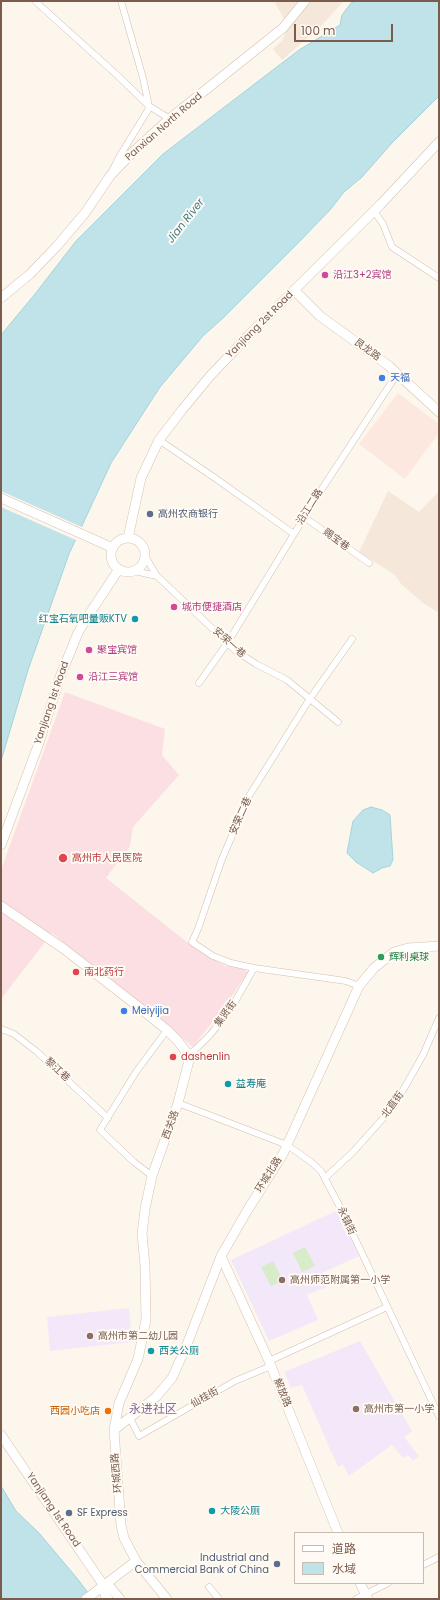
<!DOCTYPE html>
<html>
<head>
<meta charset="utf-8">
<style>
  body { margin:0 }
  #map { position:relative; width:440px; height:1600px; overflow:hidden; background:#fdf6ec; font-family:Poppins,"Noto Sans SC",sans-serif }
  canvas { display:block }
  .frame { position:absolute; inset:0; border:2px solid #7a5c4d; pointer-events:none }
  .legend { position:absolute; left:294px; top:1532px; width:130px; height:52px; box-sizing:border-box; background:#fffaf3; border:1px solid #cabbb1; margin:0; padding:5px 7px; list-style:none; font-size:12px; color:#7a5c4d }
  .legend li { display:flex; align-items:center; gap:8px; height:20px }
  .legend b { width:20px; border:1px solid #cabbb1 }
  .scale { position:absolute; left:294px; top:24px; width:99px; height:18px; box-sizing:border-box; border:2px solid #7a5c4d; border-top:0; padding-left:5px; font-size:12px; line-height:14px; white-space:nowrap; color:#7a5c4d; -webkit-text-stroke:3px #fffaf3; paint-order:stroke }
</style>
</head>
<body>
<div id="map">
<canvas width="440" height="1600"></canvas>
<div class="frame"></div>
<ul class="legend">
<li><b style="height:5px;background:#fff"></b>道路</li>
<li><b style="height:11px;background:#bfe3e8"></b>水域</li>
</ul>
<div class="scale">100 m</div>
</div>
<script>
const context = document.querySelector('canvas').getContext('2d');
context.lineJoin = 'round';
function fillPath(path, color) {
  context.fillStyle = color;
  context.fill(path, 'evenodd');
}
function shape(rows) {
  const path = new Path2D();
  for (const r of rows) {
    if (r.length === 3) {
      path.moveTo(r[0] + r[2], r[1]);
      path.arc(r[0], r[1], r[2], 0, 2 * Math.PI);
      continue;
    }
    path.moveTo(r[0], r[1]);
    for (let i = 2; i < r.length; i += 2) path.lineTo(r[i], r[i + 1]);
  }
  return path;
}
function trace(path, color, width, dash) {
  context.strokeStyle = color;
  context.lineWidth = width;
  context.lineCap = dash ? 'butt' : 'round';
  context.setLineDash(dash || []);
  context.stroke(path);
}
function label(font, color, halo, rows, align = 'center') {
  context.font = font + ' Poppins,"Noto Sans SC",sans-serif';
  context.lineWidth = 4;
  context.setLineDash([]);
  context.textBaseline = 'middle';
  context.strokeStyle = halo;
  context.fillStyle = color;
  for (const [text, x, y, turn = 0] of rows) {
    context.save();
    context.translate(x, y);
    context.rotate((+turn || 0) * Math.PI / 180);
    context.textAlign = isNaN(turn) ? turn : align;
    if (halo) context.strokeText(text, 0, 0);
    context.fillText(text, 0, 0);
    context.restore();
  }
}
fillPath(shape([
  [274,1,344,1,321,26,282,60,273,49,282,41,287,29,283,17],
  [388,491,419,512,439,491,439,613,423,603,402,585,395,575,359,552]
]), '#f5e8da');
fillPath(shape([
  [398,393,439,424,439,433,405,479,359,444]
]), '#fde8e0');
fillPath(shape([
  [338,1210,359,1256,320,1274,326,1287,307,1295,318,1320,269,1341,231,1260],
  [129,1308,132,1342,50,1351,47,1317],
  [360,1341,412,1431,404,1437,419,1456,413,1461,408,1455,403,1458,392,1445,349,1476,343,1464,338,1467,302,1385,291,1388,284,1372]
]), '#f3e8fa');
fillPath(shape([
  [65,692,165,729,162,755,179,775,133,827,130,846,106,878,188,943,225,966,237,966,248,972,225,1006,193,1047,52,933,1,999,1,870]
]), '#fbdfe3');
fillPath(shape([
  [305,1247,315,1266,302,1272,293,1253],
  [273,1261,283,1280,271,1286,261,1267]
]), '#d8ecc9');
const water = shape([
  [356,1,439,1,439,96,391,144,362,177,344,192,330,210,296,245,223,318,203,336,160,387,111,463,69,554,28,670,1,761,1,335,35,294,76,241,163,154,299,50,340,25,342,15,351,3,356,1],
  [371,807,382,810,390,815,393,860,390,866,382,868,373,873,356,862,347,853,353,821,363,810,371,807],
  [1,1486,16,1511,39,1533,76,1577,93,1599,1,1599,1,1486]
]);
fillPath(water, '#bfe3e8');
trace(water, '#a5d3da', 1);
fillPath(shape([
  [1,491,84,528,78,541,1,507]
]), '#fdf6ec');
const street = shape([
  [35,1,117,75,149,106,170,119],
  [112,171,121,154,148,110,149,106,143,78,121,1],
  [374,211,383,224,392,247,439,278],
  [159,440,215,478,294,534],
  [304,517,369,563],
  [145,556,157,576,236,651,256,664,287,680,338,722],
  [134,571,157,576],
  [199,683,228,642,316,498,397,374],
  [254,968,231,963,213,956,192,942,198,929,222,859,249,796,309,700,352,639],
  [1,1029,14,1034,36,1051,108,1118],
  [189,1054,196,1049,210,1035,232,1007,254,968,346,981,359,986],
  [178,1103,287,1145,310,1161,321,1171,342,1211,439,1416],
  [152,1176,134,1162,100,1130,136,1072,167,1030],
  [325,1178,353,1152,394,1106,423,1055,439,1018],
  [269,1361,387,1307],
  [130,1418,139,1436,235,1381,271,1366],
  [423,1565,439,1557],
  [209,1587,219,1599],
  [356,1599,388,1583]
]);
const secondary = shape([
  [294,290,320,316,389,366,439,412],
  [1,298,30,274,57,246,85,213,110,176,133,152,168,120,283,28,305,1],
  [1,498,113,548],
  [128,538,141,478,159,440,182,410,210,376,249,335,381,204,439,142],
  [128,555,17],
  [1,845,39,743,60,677,78,633,88,616,119,569],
  [1,906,64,949,140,1008,167,1030,178,1041,190,1057,178,1103,152,1176,145,1209,142,1234,145,1266,146,1320,138,1359,119,1403,114,1430,121,1525,124,1538,136,1561,167,1599],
  [221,1256,269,1361,338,1533],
  [114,1430,156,1397,172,1378,186,1347,221,1256,247,1211,283,1154,359,986,374,968,394,952,408,948,439,946],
  [1,1435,104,1586,105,1595,108,1599],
  [360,1583,368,1599],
  [104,1586,111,1588,120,1599],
  [86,1599,136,1561]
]);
trace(street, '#d1beb0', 7);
trace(secondary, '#d6c0b0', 10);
trace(street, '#fff', 6);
trace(secondary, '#fff', 9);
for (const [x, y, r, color] of [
  [325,275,4,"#d1479c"],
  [382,378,4,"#3f7fe0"],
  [150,514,4,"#5c6f8a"],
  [174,607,4,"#d1479c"],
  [135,619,4,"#0f9aa8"],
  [89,650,4,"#d1479c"],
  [80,677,4,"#d1479c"],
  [63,858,5,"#e0444e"],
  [381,957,4,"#2e9e5b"],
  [76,972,4,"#e0444e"],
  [124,1011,4,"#3f7fe0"],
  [173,1057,4,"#e0444e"],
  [228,1084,4,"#0f9aa8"],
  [282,1280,4,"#8d6e63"],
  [90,1336,4,"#8d6e63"],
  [151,1351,4,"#0f9aa8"],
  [356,1409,4,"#8d6e63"],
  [108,1411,4,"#e8710a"],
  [212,1511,4,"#0f9aa8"],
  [69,1513,4,"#5c6f8a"],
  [277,1564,4,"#5c6f8a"]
]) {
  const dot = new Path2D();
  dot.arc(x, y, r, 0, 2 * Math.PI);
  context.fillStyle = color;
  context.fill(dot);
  trace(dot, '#fffaf3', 1.5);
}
label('10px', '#7a5c4d', '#fffaf3', [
  ["Panxian North Road",164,127,-41],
  ["Yanjiang 2st Road",260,325,-45],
  ["艮龙路",367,350,36],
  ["沿江二路",310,507,-58],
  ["赐宝巷",336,540,36],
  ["安荣一巷",229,643,42],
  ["Yanjiang 1st Road",52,703,-71],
  ["安荣二巷",241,816,-66],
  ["集贤街",226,1014,-54],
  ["黎江巷",57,1070,42],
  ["北直街",393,1105,-54],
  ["西关路",171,1125,-70],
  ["环城北路",269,1175,-58],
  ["永镇街",346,1221,65],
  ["解放路",282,1393,68],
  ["仙桂街",205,1398,-29],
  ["环城西路",117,1473,-95],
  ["Yanjiang 1st Road",53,1510,56]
]);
label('10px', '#b23c85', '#fffaf3', [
  ["沿江3+2宾馆",333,275],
  ["城市便捷酒店",182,607],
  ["聚宝宾馆",97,650],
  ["沿江三宾馆",88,677]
], 'left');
label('10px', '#366cbe', '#fffaf3', [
  ["天福",390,378],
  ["Meiyijia",132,1011]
], 'left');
label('10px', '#4e5e75', '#fffaf3', [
  ["高州农商银行",158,514],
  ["SF Express",77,1513],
  ["Industrial and",269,1558,"right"],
  ["Commercial Bank of China",269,1570,"right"]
], 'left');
label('10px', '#0d838f', '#fffaf3', [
  ["红宝石氧吧量贩KTV",127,619,"right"],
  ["益寿庵",236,1084],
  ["西关公厕",159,1351],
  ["大陵公厕",220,1511]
], 'left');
label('10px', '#be3a42', '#fffaf3', [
  ["高州市人民医院",72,858],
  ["南北药行",84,972],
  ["dashenlin",181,1057]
], 'left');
label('10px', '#27864d', '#fffaf3', [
  ["辉利桌球",389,957]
], 'left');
label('10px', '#785e54', '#fffaf3', [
  ["高州师范附属第一小学",290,1280],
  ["高州市第二幼儿园",98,1336],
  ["高州市第一小学",364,1409]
], 'left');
label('10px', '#c56008', '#fffaf3', [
  ["西园小吃店",100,1411]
], 'right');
label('italic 11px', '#437c86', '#fffaf3', [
  ["Jian River",186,221,-52]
]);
label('12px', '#846695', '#fffaf3', [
  ["永进社区",153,1410]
]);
</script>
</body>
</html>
